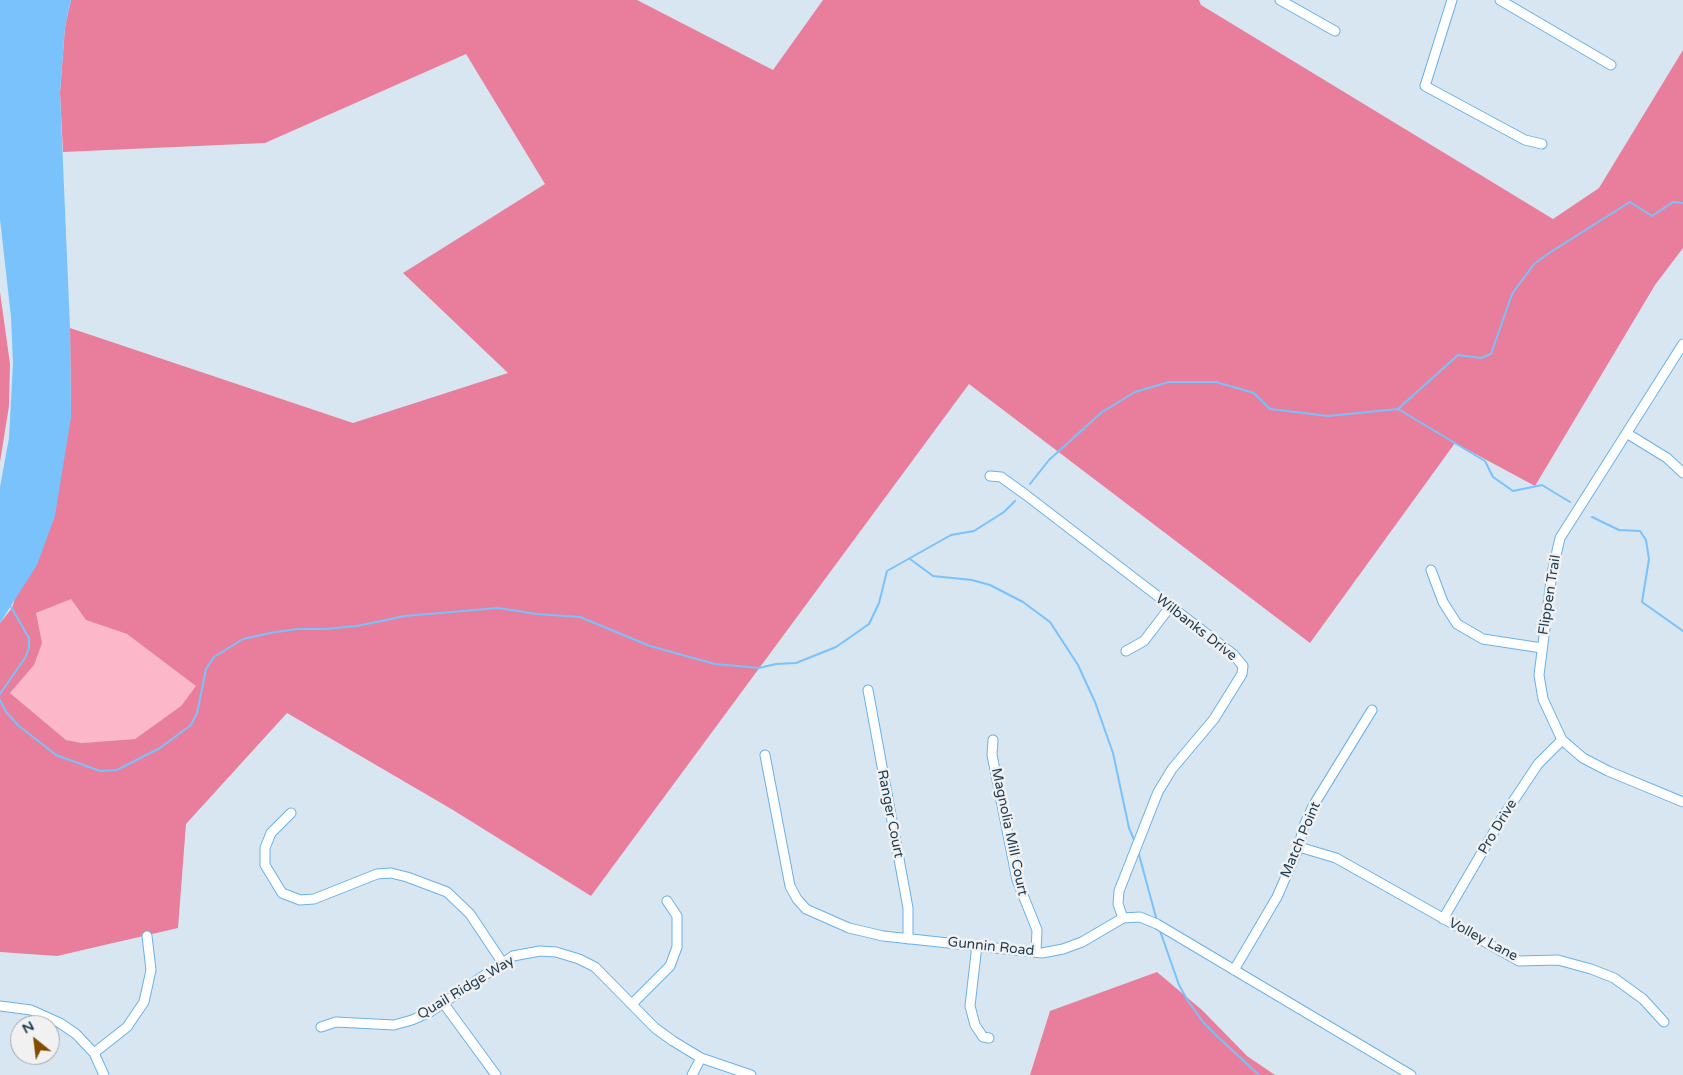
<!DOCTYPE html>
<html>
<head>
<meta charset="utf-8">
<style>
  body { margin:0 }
  #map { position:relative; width:1683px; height:1075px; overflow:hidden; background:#d8e6f2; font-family:"Varela Round",sans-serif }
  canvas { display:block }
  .north { position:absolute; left:10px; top:1015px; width:50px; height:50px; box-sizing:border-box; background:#f1f1f1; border:1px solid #9ca8b1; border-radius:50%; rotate:331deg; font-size:14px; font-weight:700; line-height:20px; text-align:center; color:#1d3b52 }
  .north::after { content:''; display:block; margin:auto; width:18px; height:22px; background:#854c00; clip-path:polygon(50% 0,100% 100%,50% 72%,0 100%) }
</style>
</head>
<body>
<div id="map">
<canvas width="1683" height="1075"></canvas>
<div class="north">N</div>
</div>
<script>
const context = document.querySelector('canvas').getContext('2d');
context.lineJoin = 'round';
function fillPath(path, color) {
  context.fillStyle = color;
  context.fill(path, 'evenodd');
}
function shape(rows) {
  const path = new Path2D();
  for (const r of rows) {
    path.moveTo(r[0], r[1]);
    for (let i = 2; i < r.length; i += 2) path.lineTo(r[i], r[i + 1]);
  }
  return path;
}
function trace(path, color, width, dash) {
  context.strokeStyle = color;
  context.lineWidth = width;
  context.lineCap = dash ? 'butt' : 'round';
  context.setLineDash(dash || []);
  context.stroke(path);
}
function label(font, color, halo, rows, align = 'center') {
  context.font = font + ' "Varela Round",sans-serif';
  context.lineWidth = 5;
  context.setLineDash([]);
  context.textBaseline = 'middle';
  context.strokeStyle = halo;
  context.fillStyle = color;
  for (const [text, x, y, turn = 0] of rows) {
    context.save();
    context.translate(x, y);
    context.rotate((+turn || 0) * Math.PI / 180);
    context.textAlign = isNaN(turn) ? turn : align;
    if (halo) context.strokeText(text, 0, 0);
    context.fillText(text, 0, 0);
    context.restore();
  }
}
fillPath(shape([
  [71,598,86,620,127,634,197,686,181,706,135,739,82,743,66,740,10,693,34,665,36,613]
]), '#fcb7c8');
fillPath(shape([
  [71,0,637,0,773,70,823,0,1199,0,1201,5,1553,219,1599,188,1683,50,1683,248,1655,285,1535,486,1455,443,1310,643,969,384,591,896,453,810,287,713,186,824,178,928,57,956,0,952,0,623,12,608,71,417,70,328,353,423,508,373,403,273,545,184,466,54,265,143,63,152,60,93,65,27],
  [71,599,86,620,127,634,196,686,181,706,135,739,82,743,66,740,10,693,34,665,42,643,36,613],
  [0,292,10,364,9,406,0,462],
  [1157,972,1202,1010,1247,1056,1275,1075,1030,1075,1050,1011]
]), '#e97d9c');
fillPath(shape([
  [0,0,71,0,65,27,60,93,70,328,71,417,55,516,37,565,0,623,0,487,9,438,13,363,11,317,0,219]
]), '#79c2fb');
trace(shape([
  [1398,409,1485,461,1493,477,1513,491,1542,485,1570,502],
  [1030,484,1049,460,1102,412,1135,392,1169,382,1216,382,1254,393,1270,409,1328,416,1398,409,1458,355,1481,358,1491,354,1512,294,1534,264,1549,253,1630,202,1652,216,1673,202,1683,203],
  [1592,517,1619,530,1640,531,1646,540,1649,559,1642,602,1683,631],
  [910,559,933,576,972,580,990,585,1023,602,1050,622,1078,665,1095,702,1113,753,1129,828,1135,842],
  [0,694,25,658,29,648,29,638,11,607],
  [0,700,6,712,19,726,56,755,100,771,117,770,160,748,191,725,197,713,206,669,214,657,243,639,270,633,297,629,325,629,357,626,405,616,498,608,537,614,580,617,650,646,715,664,759,668,776,664,796,663,836,647,869,624,879,603,887,571,951,535,974,531,1004,512,1015,501],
  [1138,851,1157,921],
  [1159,928,1179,985,1188,1001,1203,1022,1218,1037,1259,1075]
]), '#79c2fb', 2);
const minor = shape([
  [1280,0,1335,31],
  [1452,0,1425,86,1525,140,1542,144],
  [1500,0,1611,65],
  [1683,344,1560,538,1552,573,1539,675,1543,699,1562,740,1583,758,1608,771,1683,802],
  [1628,434,1667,458,1683,473],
  [990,476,1001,477,1026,495,1233,654,1243,666,1242,674,1214,719,1172,769,1158,792,1119,891,1118,904,1123,918],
  [1431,570,1443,602,1457,624,1483,639,1542,648],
  [1126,651,1144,641,1170,607],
  [868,690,908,908,908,939],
  [993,740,992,755,1017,880,1037,930,1036,952],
  [765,755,790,886,797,899,806,909,849,928,883,936,1042,953,1063,949,1082,942,1123,918,1140,917,1157,924,1411,1075],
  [291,813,271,833,265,848,265,865,282,893,300,900,314,899,377,874,391,873,407,877,447,892,470,914,502,962],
  [1299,847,1336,858,1519,961,1558,960,1591,969,1614,978,1643,999,1664,1022],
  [1443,919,1502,818,1538,764,1562,740],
  [977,945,970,1006,975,1025,983,1037,989,1038],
  [1234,970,1277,897,1299,847,1303,828,1313,806,1372,710],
  [444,1004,496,1075],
  [632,1004,670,966,677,947,677,916,667,901],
  [0,1006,31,1010,60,1023,76,1034,94,1053,104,1075],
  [321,1027,336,1022,394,1025,412,1020,430,1012,513,956,540,951,556,952,579,959,595,967,655,1028,673,1041,701,1058,751,1075],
  [94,1053,127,1027,144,1002,151,970,147,936],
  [692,1075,701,1058]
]);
trace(minor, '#69b2e9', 11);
trace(minor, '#fff', 9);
label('14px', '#1d3b52', '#f1f1f1', [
  ["Flippen Trail",1550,595,-81],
  ["Wilbanks Drive",1196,628,38],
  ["Ranger Court",890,814,79],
  ["Pro Drive",1498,827,-59],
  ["Magnolia Mill Court",1009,832,78],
  ["Match Point",1301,840,-67],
  ["Volley Lane",1483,940,28],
  ["Gunnin Road",991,947,6],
  ["Quail Ridge Way",466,988,-31]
]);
</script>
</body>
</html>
